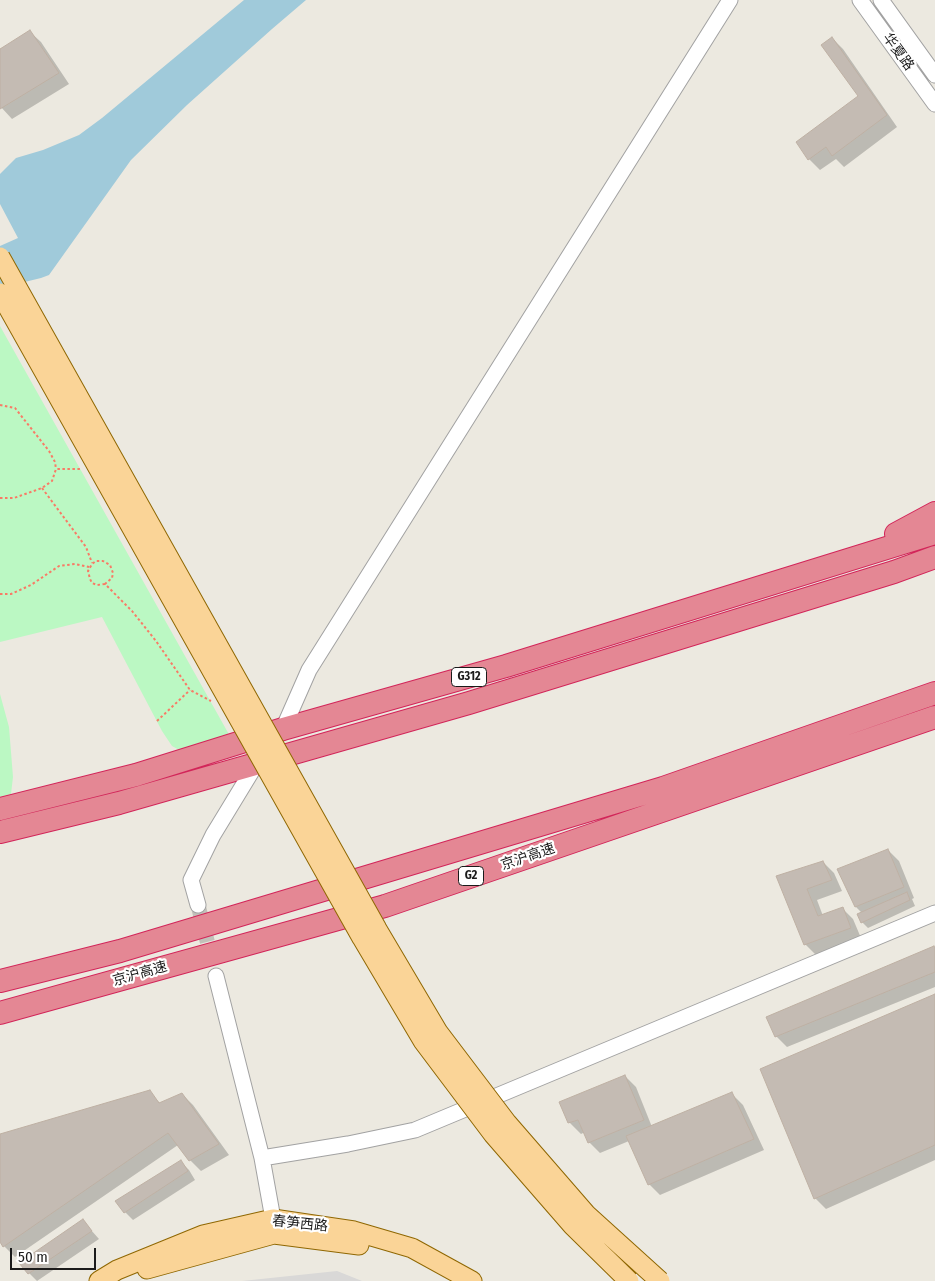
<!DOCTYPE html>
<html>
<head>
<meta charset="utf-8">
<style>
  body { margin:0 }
  #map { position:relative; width:935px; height:1281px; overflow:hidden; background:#ece9e0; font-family:"Fira Sans Condensed",sans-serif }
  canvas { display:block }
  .scale { position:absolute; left:10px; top:1248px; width:86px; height:22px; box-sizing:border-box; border:2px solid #1b1b1b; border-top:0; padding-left:6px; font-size:15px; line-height:18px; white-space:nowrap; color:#1b1b1b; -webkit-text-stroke:4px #fff; paint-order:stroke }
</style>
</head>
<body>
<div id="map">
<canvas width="935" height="1281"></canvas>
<div class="scale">50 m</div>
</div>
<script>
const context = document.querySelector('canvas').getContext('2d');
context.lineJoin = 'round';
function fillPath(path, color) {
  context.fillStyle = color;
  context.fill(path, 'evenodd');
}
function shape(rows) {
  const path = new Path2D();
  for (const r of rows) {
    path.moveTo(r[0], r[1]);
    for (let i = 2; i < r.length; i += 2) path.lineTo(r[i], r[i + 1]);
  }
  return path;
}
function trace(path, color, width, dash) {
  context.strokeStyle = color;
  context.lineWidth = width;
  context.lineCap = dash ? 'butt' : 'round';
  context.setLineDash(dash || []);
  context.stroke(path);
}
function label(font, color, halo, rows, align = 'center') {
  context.font = font + ' "Fira Sans Condensed","Noto Sans SC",sans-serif';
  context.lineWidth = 4.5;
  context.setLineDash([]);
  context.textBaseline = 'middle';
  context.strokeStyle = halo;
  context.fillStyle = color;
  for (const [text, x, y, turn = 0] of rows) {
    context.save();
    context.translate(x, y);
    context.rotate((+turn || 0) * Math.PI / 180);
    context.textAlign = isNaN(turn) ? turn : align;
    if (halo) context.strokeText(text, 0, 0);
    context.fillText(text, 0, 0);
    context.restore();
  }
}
fillPath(shape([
  [337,1271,362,1281,242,1281]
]), '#d9d8d7');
fillPath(shape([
  [0,326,231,738,183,752,172,746,162,731,102,617,0,642],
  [0,694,9,727,13,777,11,794,0,797]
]), '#bbf8c3');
fillPath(shape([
  [244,0,306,0,272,29,187,105,131,160,49,275,41,278,0,288,0,246,18,238,0,204,0,174,16,158,43,150,79,135,102,118]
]), '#a0cada');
fillPath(shape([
  [30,32,41,42,69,84,12,119,0,106,0,50],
  [832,38,843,49,897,127,844,167,836,159,820,170,809,159,798,142,860,96],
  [888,850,899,861,914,898,912,899,915,906,868,928,862,922,859,914,862,913,856,907],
  [823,862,834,873,842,891,817,900,823,916,842,908,853,919,861,938,816,955,805,944,777,876],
  [935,949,935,987,787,1047,776,1036],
  [935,996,935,1160,826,1209,815,1198],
  [625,1076,636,1087,652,1127,732,1094,743,1105,764,1150,660,1195,649,1184,629,1141,600,1153,589,1142,585,1132,581,1134,570,1123,561,1102],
  [149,1092,161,1104,182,1094,193,1105,229,1155,201,1171,190,1160,178,1145,15,1257,4,1246,0,1240,0,1135],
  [181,1162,189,1170,195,1180,133,1220,125,1212],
  [83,1221,99,1239,37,1281,29,1273]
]), '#0003');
const building = shape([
  [30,30,59,73,0,109,0,49,30,30],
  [832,37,887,115,832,156,826,147,808,160,796,142,858,96,821,45,832,37],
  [888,849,904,887,855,907,837,869,888,849],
  [823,861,832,880,807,889,818,916,843,907,851,928,804,945,776,876,823,861],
  [907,892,910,900,861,923,857,914,907,892],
  [934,946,935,948,935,972,775,1037,766,1017,934,946],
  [935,994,935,1145,814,1199,760,1069,935,994],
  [625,1075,644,1120,588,1143,578,1120,568,1123,559,1102,625,1075],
  [150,1090,159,1103,182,1093,219,1144,189,1161,168,1133,3,1247,0,1242,0,1134,150,1090],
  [732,1092,754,1139,648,1185,626,1136,732,1092],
  [181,1160,188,1171,124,1213,115,1201,181,1160],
  [83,1219,92,1231,28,1274,19,1263,83,1219]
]);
fillPath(building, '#c4bbb3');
trace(building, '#beb0a3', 1);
trace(shape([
  [198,905,216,976]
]), '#c2c0b9', 15, [15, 8]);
const minor = shape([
  [860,0,935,104],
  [881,0,935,75],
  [279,733,283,729,309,670,730,0],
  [198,905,191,880,213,835,258,761],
  [216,976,262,1158,273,1219,274,1230],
  [262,1158,348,1144,415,1130,935,913]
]);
const major = shape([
  [147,1269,274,1234,359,1245],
  [99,1281,117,1270,203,1235,273,1219,354,1231,412,1248,472,1281]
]);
const highway = shape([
  [896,534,935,513],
  [0,809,136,775,283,729,506,666,935,533],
  [0,832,119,803,469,703,894,572,935,557],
  [0,981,120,951,663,788,935,693],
  [0,1013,385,906,935,717]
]);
trace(minor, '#a2a2a2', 17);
trace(major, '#8f6702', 21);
trace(highway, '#d22559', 24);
trace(shape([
  [0,405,15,408,49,451,55,462,56,469],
  [42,488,86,547,92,563],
  [0,498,14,498,42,488,52,481,56,469,80,469],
  [105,584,97,585,92,583,90,579,88,571,92,564,96,561,103,561,110,565,113,573,112,578,105,584,132,611,156,641,190,690,211,701],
  [0,594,11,594,31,585,59,566,75,564,89,567],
  [157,721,190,690]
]), '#f87b66', 2, [2.5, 2.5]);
trace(minor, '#fff', 15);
trace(major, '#fad497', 19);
trace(highway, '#e48794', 22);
const majorBridge = shape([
  [0,257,377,929,438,1032,507,1123,586,1214,660,1281],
  [0,293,362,938,423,1041,493,1134,573,1226,629,1281]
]);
trace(majorBridge, '#8f6702', 21, []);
trace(majorBridge, '#fad497', 19);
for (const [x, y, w] of [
  [469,677,35],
  [471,876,25]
]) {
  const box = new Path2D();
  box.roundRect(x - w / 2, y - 9.5, w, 19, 4);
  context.fillStyle = '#fff';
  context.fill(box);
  trace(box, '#1b1b1b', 1);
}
label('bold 12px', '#1b1b1b', null, [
  ["G312",469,677],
  ["G2",471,876]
]);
label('14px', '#1b1b1b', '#fff', [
  ["华夏路",898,52,54],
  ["京沪高速",528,857,-19],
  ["京沪高速",140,974,-16],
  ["春笋西路",300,1224,6]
]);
</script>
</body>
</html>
